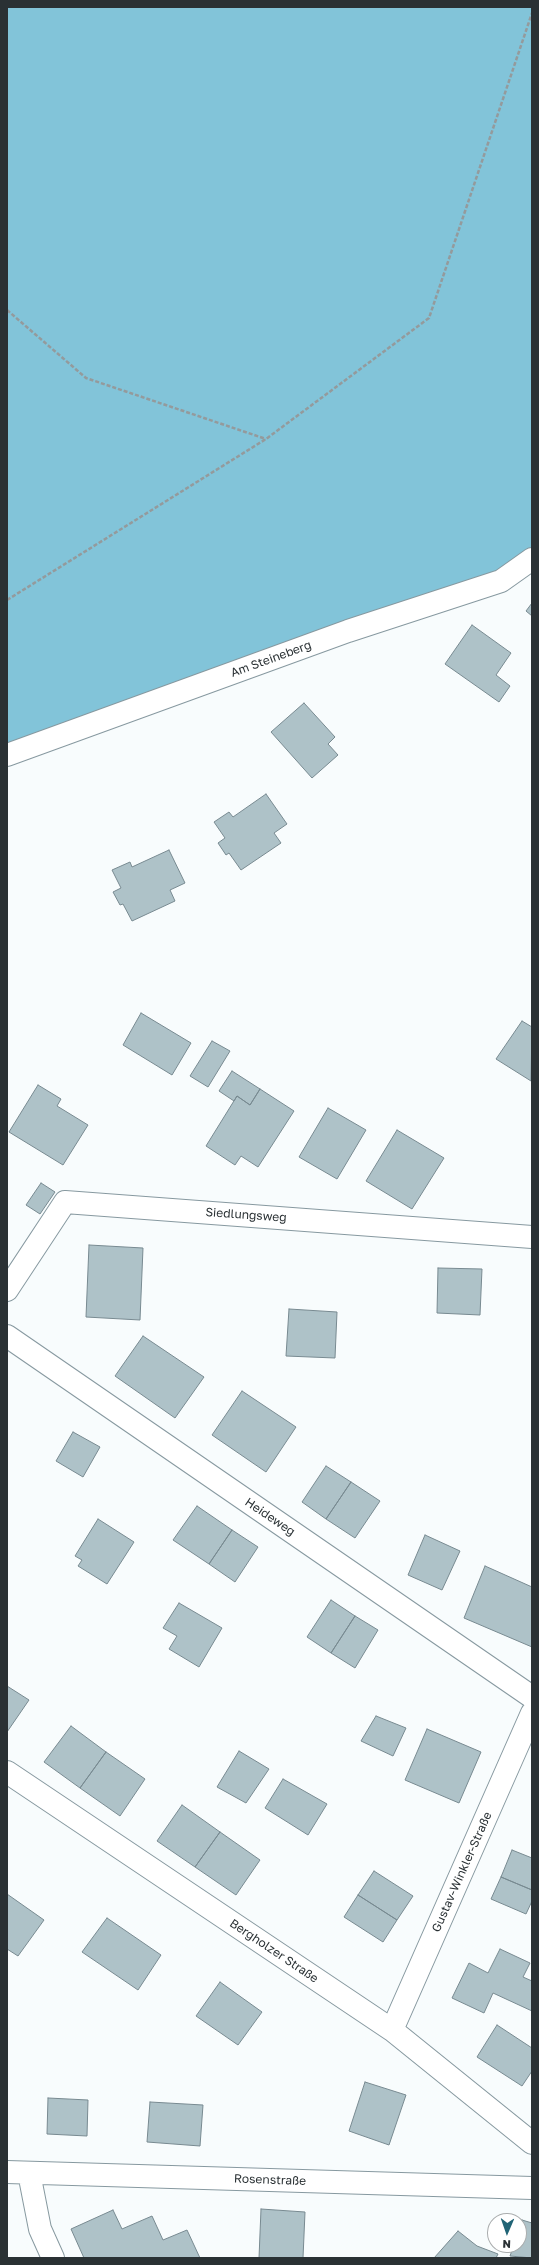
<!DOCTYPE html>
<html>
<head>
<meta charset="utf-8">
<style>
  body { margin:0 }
  #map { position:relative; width:539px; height:2265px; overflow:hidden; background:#f8fcfd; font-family:"Golos Text",sans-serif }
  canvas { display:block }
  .frame { position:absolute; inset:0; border:8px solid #2a3134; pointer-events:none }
  .north { position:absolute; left:487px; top:2213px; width:40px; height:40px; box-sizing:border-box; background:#fff; border:1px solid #aaadae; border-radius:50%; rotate:182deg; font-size:11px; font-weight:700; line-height:16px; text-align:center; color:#2a3134 }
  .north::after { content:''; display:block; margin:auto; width:14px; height:18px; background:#216476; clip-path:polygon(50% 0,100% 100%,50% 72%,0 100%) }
</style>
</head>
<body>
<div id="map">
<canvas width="539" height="2265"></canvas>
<div class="frame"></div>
<div class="north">N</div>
</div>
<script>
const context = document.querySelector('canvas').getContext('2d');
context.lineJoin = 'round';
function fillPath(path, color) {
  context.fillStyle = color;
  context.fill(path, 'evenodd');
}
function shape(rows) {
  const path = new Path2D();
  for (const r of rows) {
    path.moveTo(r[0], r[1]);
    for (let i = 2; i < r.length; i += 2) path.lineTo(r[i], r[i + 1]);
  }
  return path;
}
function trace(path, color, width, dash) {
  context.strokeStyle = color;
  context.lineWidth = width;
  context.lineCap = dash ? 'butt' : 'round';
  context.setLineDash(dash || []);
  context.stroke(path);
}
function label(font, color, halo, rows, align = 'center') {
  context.font = font + ' "Golos Text",sans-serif';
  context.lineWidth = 4;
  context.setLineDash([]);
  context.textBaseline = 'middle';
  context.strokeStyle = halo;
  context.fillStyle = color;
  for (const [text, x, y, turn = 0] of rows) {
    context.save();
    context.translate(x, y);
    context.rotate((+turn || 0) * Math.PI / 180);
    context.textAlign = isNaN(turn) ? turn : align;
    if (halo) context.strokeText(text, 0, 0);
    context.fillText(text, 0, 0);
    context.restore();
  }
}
fillPath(shape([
  [7,7,532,7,532,559,7,755]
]), '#82c4d9');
const building = shape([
  [532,603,532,616,526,611,532,603],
  [472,625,511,653,496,675,510,686,499,702,445,664,472,625],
  [304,703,335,737,328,744,338,755,312,778,271,732,304,703],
  [266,794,287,824,274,833,281,843,241,870,229,853,226,855,218,843,225,838,214,822,229,812,233,817,266,794],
  [169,850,185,883,170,890,175,901,132,921,123,904,120,905,113,892,121,888,112,870,130,862,132,867,169,850],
  [141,1013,191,1043,172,1075,123,1045,141,1013],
  [522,1021,532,1027,531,1081,496,1059,522,1021],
  [212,1041,230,1051,208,1087,190,1076,212,1041],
  [232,1071,260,1089,250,1105,237,1096,234,1101,219,1091,232,1071],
  [38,1085,61,1099,57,1106,88,1125,63,1165,9,1132,38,1085],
  [260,1089,294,1111,258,1167,241,1156,235,1165,206,1146,237,1096,250,1105,260,1089],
  [328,1108,366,1130,337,1179,299,1157,328,1108],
  [397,1130,444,1158,412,1209,366,1181,397,1130],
  [41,1183,55,1192,40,1214,26,1205,41,1183],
  [89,1245,143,1248,140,1320,86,1317,89,1245],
  [438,1268,482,1269,480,1315,437,1313,438,1268],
  [289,1309,337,1312,335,1358,286,1356,289,1309],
  [143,1336,204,1377,175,1418,115,1376,143,1336],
  [242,1391,296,1427,266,1472,212,1435,242,1391],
  [73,1432,100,1447,83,1477,56,1461,73,1432],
  [326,1466,351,1482,326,1519,302,1502,326,1466],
  [351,1482,380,1501,355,1538,326,1519,351,1482],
  [197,1506,232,1530,209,1564,173,1540,197,1506],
  [98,1519,134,1542,107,1584,78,1566,82,1560,75,1556,98,1519],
  [232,1530,258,1547,235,1582,209,1564,232,1530],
  [425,1535,460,1551,442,1590,408,1575,425,1535],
  [485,1566,532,1587,532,1647,464,1618,485,1566],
  [331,1600,355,1616,331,1653,307,1637,331,1600],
  [179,1603,222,1628,199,1667,169,1649,177,1636,163,1628,179,1603],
  [355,1616,378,1630,355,1668,331,1653,355,1616],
  [7,1686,29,1700,7,1732,7,1686],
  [376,1716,406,1728,393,1756,361,1741,376,1716],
  [71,1726,106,1752,80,1788,44,1762,71,1726],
  [427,1729,481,1752,459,1803,405,1780,427,1729],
  [239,1751,269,1769,246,1803,217,1787,239,1751],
  [106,1752,145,1779,120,1816,80,1788,106,1752],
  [283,1779,327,1804,308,1835,265,1808,283,1779],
  [182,1805,220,1832,195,1867,157,1841,182,1805],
  [220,1832,260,1860,236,1895,195,1867,220,1832],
  [512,1850,532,1858,532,1890,501,1877,512,1850],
  [374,1871,413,1896,397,1920,358,1895,374,1871],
  [501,1877,532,1890,532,1901,526,1914,491,1899,501,1877],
  [7,1894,44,1920,18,1956,7,1949,7,1894],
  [358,1895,397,1920,383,1942,344,1917,358,1895],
  [107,1918,161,1955,138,1990,82,1952,107,1918],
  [500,1949,530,1963,523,1977,532,1981,532,2011,493,1993,484,2013,452,1998,469,1963,488,1973,500,1949],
  [220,1982,262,2012,238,2045,196,2016,220,1982],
  [497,2025,532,2048,532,2071,522,2086,477,2057,497,2025],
  [365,2082,406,2095,389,2145,349,2131,365,2082],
  [48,2098,88,2100,87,2136,47,2134,48,2098],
  [150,2102,203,2105,200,2146,147,2142,150,2102],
  [261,2209,305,2212,303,2258,259,2258,261,2209],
  [113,2210,122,2229,152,2216,163,2240,187,2230,200,2258,84,2258,71,2229,113,2210],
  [522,2220,532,2223,532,2258,510,2256,514,2245,519,2245,519,2229,522,2220],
  [458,2231,477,2246,498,2254,496,2258,434,2258,458,2231]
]);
fillPath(building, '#aec2c8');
trace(building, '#788a91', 1);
const minor = shape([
  [7,755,348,631,501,581,532,559],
  [7,1290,65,1202,532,1237],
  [7,1336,532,1697],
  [7,1772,392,2030,532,2143],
  [392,2030,532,1713],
  [7,2172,532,2188],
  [29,2173,40,2229,53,2258]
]);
trace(minor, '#8799a0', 24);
trace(shape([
  [7,310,86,378,266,439],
  [7,600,266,439,429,318,532,13]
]), '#949a9c', 2.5, [4, 2]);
trace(minor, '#fff', 22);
label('12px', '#2a3134', '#fff', [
  ["Am Steineberg",271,659,-20],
  ["Siedlungsweg",246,1215,4],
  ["Heideweg",270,1517,34],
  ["Gustav-Winkler-Straße",462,1872,-66],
  ["Bergholzer Straße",274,1951,34],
  ["Rosenstraße",270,2180,2]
]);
</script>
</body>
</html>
